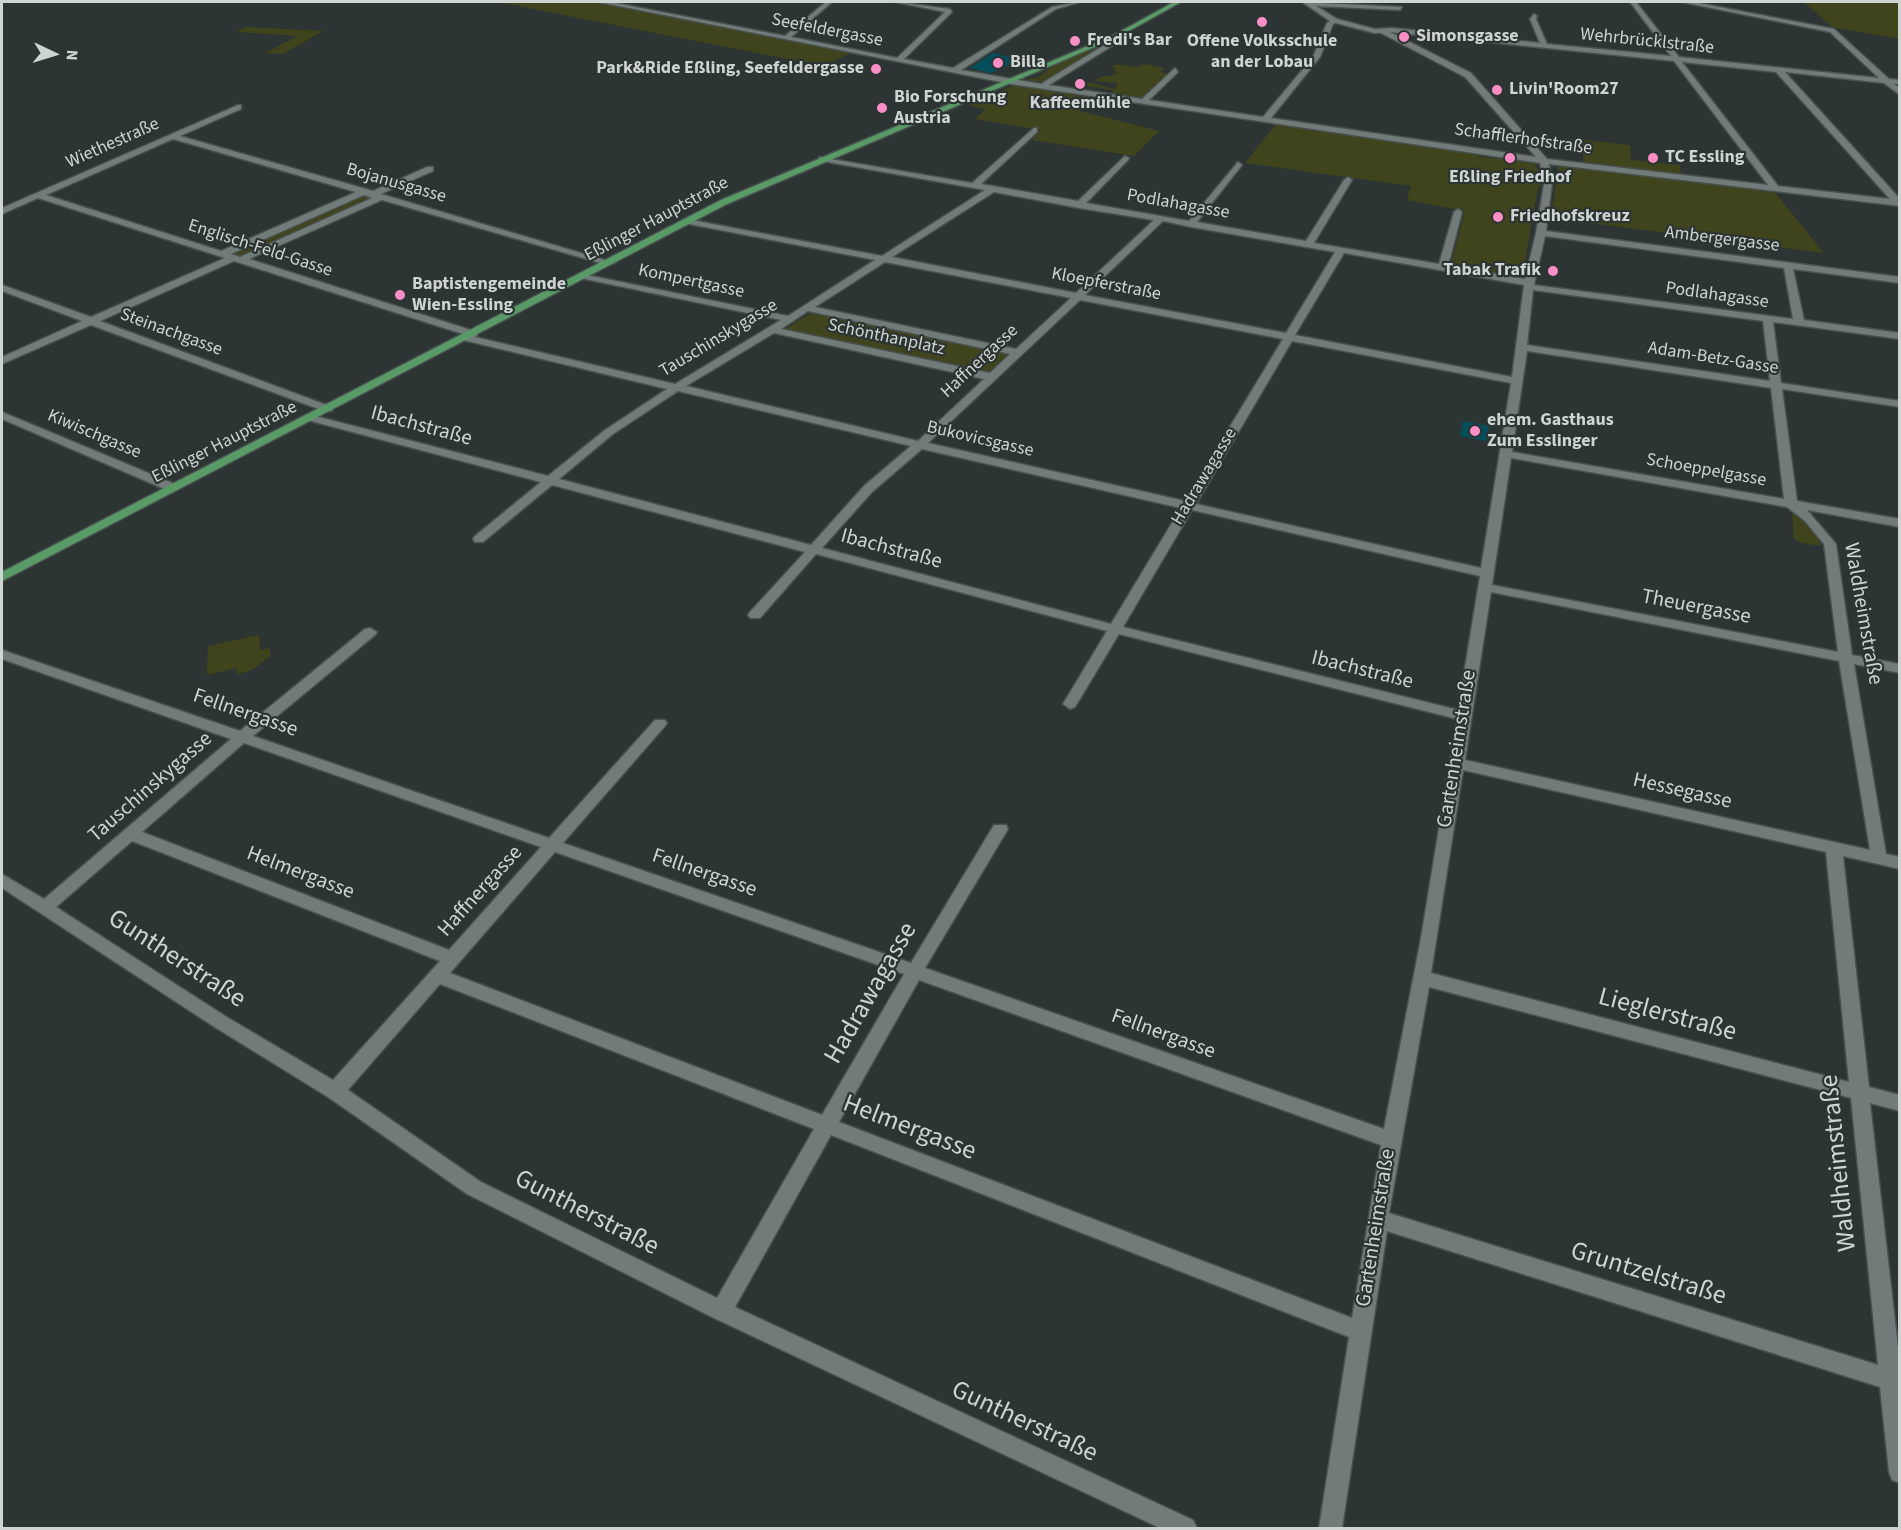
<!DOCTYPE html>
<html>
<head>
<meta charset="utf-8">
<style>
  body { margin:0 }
  #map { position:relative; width:1901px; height:1530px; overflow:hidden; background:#2c3533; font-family:"Source Sans 3",sans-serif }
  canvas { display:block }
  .frame { position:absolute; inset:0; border:3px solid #ced4d2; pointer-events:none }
  .north { position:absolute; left:24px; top:24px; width:60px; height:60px; -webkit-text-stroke:4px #2c3533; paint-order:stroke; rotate:94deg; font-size:16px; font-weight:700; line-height:24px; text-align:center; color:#ced4d2 }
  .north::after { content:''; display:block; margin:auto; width:21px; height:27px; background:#ced4d2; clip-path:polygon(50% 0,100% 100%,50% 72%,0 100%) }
</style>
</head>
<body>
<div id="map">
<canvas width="1901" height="1530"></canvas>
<div class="frame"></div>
<div class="north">N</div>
</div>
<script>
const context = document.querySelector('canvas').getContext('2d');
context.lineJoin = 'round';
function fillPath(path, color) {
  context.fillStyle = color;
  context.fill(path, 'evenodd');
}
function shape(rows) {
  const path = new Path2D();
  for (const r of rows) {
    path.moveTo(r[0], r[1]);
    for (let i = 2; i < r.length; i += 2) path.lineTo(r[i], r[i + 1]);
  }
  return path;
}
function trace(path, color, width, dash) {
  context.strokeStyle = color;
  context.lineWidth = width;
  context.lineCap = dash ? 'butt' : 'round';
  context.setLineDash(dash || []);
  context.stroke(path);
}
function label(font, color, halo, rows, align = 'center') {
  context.font = font + ' "Source Sans 3",sans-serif';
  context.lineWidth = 4.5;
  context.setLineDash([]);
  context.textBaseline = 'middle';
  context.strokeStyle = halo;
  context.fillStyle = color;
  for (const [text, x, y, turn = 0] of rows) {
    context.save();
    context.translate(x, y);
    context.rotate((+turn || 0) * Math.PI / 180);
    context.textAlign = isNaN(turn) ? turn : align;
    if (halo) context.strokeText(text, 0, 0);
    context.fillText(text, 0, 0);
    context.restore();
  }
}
fillPath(shape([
  [498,2,594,2,851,53,823,66],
  [1804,2,1899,2,1899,39,1832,27],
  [245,27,323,31,283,54,265,53,297,36,237,32],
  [1114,39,1044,82,1024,80,1039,77,1057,63],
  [1115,64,1137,67,1145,64,1165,68,1160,72,1168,74,1164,78,1159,78,1162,80,1158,84,1152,85,1156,86,1152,90,1147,90,1150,92,1144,98,1111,93,1114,90,1085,86,1089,82,1115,89,1118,83,1095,81,1102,76,1112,76,1117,72,1114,70,1116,68,1111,67],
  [1015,85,1096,97,1080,111,1159,131,1134,156,1032,140,1041,130,975,119,986,109,968,105],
  [1275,125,1479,154,1479,157,1534,162,1542,180,1541,186,1538,188,1522,278,1451,265,1465,211,1407,200,1411,186,1245,163],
  [1584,140,1630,145,1631,160,1680,165,1681,174,1583,162],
  [1558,166,1773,190,1824,253,1551,218],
  [357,197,371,197,242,256,230,255,232,252],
  [811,313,1009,354,989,373,784,330],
  [1792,511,1808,524,1818,536,1821,546,1802,543,1794,539],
  [259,635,260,650,270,648,270,656,252,670,238,674,236,668,207,675,208,646]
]), '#40441c');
fillPath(shape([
  [993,53,1020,60,991,73,970,68],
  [1463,421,1489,426,1486,441,1460,436]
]), '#054f5d');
const minor = shape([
  [599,2,610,2,785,36,826,2,832,2,791,37,897,58,945,12,896,2,950,9,952,12,904,59,953,68,1052,7,1080,2,1056,9,961,70,1041,84,1114,39,1113,36,1116,34,1119,36,1120,41,1049,85,1142,99,1175,68,1178,72,1149,100,1263,117,1313,57,1327,23,1330,21,1302,2,1402,7,1400,10,1316,6,1337,19,1375,29,1392,28,1540,43,1530,19,1534,14,1537,16,1536,19,1547,44,1671,56,1630,2,1636,2,1679,57,1879,78,1830,32,1682,2,1693,2,1834,29,1889,79,1900,80,1900,84,1894,84,1900,88,1900,95,1884,83,1785,72,1900,199,1900,206,1549,164,1552,184,1546,231,1900,277,1900,283,1793,269,1804,320,1900,333,1900,339,1773,322,1781,383,1900,401,1900,407,1782,389,1797,501,1900,519,1900,527,1807,510,1836,544,1852,655,1900,664,1900,673,1854,664,1886,854,1900,857,1900,869,1843,856,1869,1087,1900,1095,1900,1111,1870,1103,1900,1365,1900,1483,1892,1480,1889,1472,1880,1387,1387,1231,1342,1528,1319,1528,1349,1337,831,1135,735,1307,1193,1520,1197,1528,1160,1528,714,1318,467,1194,328,1097,213,1026,2,888,2,874,44,899,231,739,2,659,2,650,240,731,365,629,370,628,377,632,375,635,253,736,549,838,655,720,665,720,667,723,665,726,563,843,911,963,994,825,1006,825,1008,829,925,968,1384,1129,1421,938,1457,719,1119,634,1075,707,1070,709,1063,704,1107,631,816,554,760,618,750,618,748,615,750,612,805,552,552,485,483,542,475,542,473,539,475,536,541,482,307,420,307,416,315,416,548,476,605,430,667,389,463,340,462,338,466,335,234,261,100,321,332,407,332,411,324,411,91,325,2,364,2,357,82,321,2,291,2,285,91,317,225,258,38,198,2,214,2,208,238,105,241,105,241,109,180,136,373,191,427,167,433,167,433,171,381,194,615,263,607,265,382,200,249,259,477,332,478,334,475,337,675,384,781,320,585,279,582,278,582,274,788,316,875,260,689,224,684,221,686,219,882,256,985,190,822,161,819,161,819,157,972,183,1034,128,1037,128,1037,132,981,184,1078,201,1125,156,1129,158,1128,160,1086,203,1189,221,1238,162,1242,165,1197,222,1306,241,1344,180,1348,177,1352,180,1314,243,1439,264,1454,212,1458,209,1462,212,1448,266,1525,279,1536,233,1544,184,1540,163,1011,84,599,2],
  [1336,23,1374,33,1381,33,1465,77,1536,157,1271,118,1320,57,1333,24,1336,23],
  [1390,32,1674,61,1768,185,1547,159,1471,73,1390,32],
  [1682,62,1776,72,1890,199,1778,186,1682,62],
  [173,139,356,192,221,251,46,195,173,139],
  [994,192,1079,208,1154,220,1076,293,892,257,994,192],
  [364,195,372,198,240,257,231,254,364,195],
  [1163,221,1191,227,1335,252,1286,333,1085,295,1163,221],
  [1545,236,1784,268,1793,319,1534,285,1545,236],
  [1344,253,1524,285,1512,377,1295,335,1344,253],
  [885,262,1071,298,1016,349,815,307,885,262],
  [1533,290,1763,321,1770,381,1527,345,1533,290],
  [1080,300,1283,339,1185,501,928,443,1080,300],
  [808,311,1010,354,990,373,781,329,808,311],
  [774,333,984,379,918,441,686,386,774,333],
  [1292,341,1511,383,1481,568,1196,504,1292,341],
  [1527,351,1771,388,1784,499,1512,452,1527,351],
  [678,391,911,446,864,486,811,545,559,479,613,434,678,391],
  [922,449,1181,508,1111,624,822,548,872,492,922,449],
  [1511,458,1787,507,1805,521,1824,544,1838,652,1492,585,1511,458],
  [1192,510,1480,576,1458,710,1123,627,1192,510],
  [1491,592,1839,661,1870,850,1465,760,1491,592],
  [244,743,541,847,449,950,142,832,244,743],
  [1463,770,1826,852,1849,1082,1431,973,1463,770],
  [132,841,440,961,333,1080,225,1016,56,907,132,841],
  [555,852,904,974,822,1115,450,973,555,852],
  [919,980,1381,1145,1352,1318,839,1122,919,980],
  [440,984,814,1129,717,1298,481,1182,348,1090,440,984],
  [1429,987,1851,1098,1878,1365,1389,1213,1429,987],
  [2,412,177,485,179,488,173,492,169,491,2,419,2,412]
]);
const major = shape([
  [1174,2,1181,2,1118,37,727,204,2,581,2,572,721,200,1114,35,1174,2]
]);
trace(minor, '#48504e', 3);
trace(major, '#48504e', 3);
fillPath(minor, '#717b79');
fillPath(major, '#599b67');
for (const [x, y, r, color] of [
  [1262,22,6,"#fb8fc5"],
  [1404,37,6,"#fb8fc5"],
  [1075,41,6,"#fb8fc5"],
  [998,63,6,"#fb8fc5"],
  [876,69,6,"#fb8fc5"],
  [1080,84,6,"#fb8fc5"],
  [1497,90,6,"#fb8fc5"],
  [882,108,6,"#fb8fc5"],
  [1510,158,6,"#fb8fc5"],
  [1653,158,6,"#fb8fc5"],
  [1498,217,6,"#fb8fc5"],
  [1553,271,6,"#fb8fc5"],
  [400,295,6,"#fb8fc5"],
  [1475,431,6,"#fb8fc5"]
]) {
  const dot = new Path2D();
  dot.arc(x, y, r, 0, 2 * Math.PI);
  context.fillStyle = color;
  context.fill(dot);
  trace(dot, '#2c3533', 2);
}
label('18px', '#ced4d2', '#2c3533', [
  ["Seefeldergasse",827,31,11],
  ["Wehrbrücklstraße",1647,42,6],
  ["Schafflerhofstraße",1523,140,8],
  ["Wiethestraße",113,144,-24],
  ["Bojanusgasse",396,184,16],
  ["Podlahagasse",1178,205,10],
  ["Eßlinger Hauptstraße",657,220,-28],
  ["Ambergergasse",1722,240,7],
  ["Englisch-Feld-Gasse",260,249,18],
  ["Kompertgasse",691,282,12],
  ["Kloepferstraße",1106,285,11],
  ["Podlahagasse",1717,296,8],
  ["Steinachgasse",171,333,20],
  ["Schönthanplatz",886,338,12],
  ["Tauschinskygasse",719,339,-31],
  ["Adam-Betz-Gasse",1713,359,9],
  ["Haffnergasse",980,362,-43],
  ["Kiwischgasse",94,435,23],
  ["Bukovicsgasse",980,440,13],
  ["Eßlinger Hauptstraße",225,443,-27],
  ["Schoeppelgasse",1706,471,10],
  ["Hadrawagasse",1205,477,-59]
]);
label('bold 18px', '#ced4d2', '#2c3533', [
  ["Simonsgasse",1416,37],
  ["Fredi's Bar",1087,41],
  ["Offene Volksschule",1262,42,"center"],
  ["an der Lobau",1262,63,"center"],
  ["Billa",1010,63],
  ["Park&Ride Eßling, Seefeldergasse",864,69,"right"],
  ["Livin'Room27",1509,90],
  ["Bio Forschung",894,98],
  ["Austria",894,119],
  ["Kaffeemühle",1080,104,"center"],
  ["TC Essling",1665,158],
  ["Eßling Friedhof",1510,178,"center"],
  ["Friedhofskreuz",1510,217],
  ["Tabak Trafik",1541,271,"right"],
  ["Baptistengemeinde",412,285],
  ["Wien-Essling",412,306],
  ["ehem. Gasthaus",1487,421],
  ["Zum Esslinger",1487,442]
], 'left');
label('21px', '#ced4d2', '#2c3533', [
  ["Ibachstraße",421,427,15],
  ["Ibachstraße",891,550,15],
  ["Theuergasse",1696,608,11],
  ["Waldheimstraße",1862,614,80],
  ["Ibachstraße",1362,671,14],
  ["Fellnergasse",245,714,19],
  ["Gartenheimstraße",1458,749,-81],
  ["Tauschinskygasse",151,788,-41],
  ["Hessegasse",1682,792,13],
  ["Helmergasse",300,874,21],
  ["Fellnergasse",704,874,19],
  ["Haffnergasse",481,892,-48],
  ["Fellnergasse",1163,1035,20],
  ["Gartenheimstraße",1377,1228,-81]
]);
label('26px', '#ced4d2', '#2c3533', [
  ["Guntherstraße",176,960,33],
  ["Hadrawagasse",872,994,-60],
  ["Lieglerstraße",1667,1016,15],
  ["Helmergasse",909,1129,21],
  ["Waldheimstraße",1840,1163,-96],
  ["Guntherstraße",586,1214,27],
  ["Gruntzelstraße",1648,1275,17],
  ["Guntherstraße",1024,1423,25]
]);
</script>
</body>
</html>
